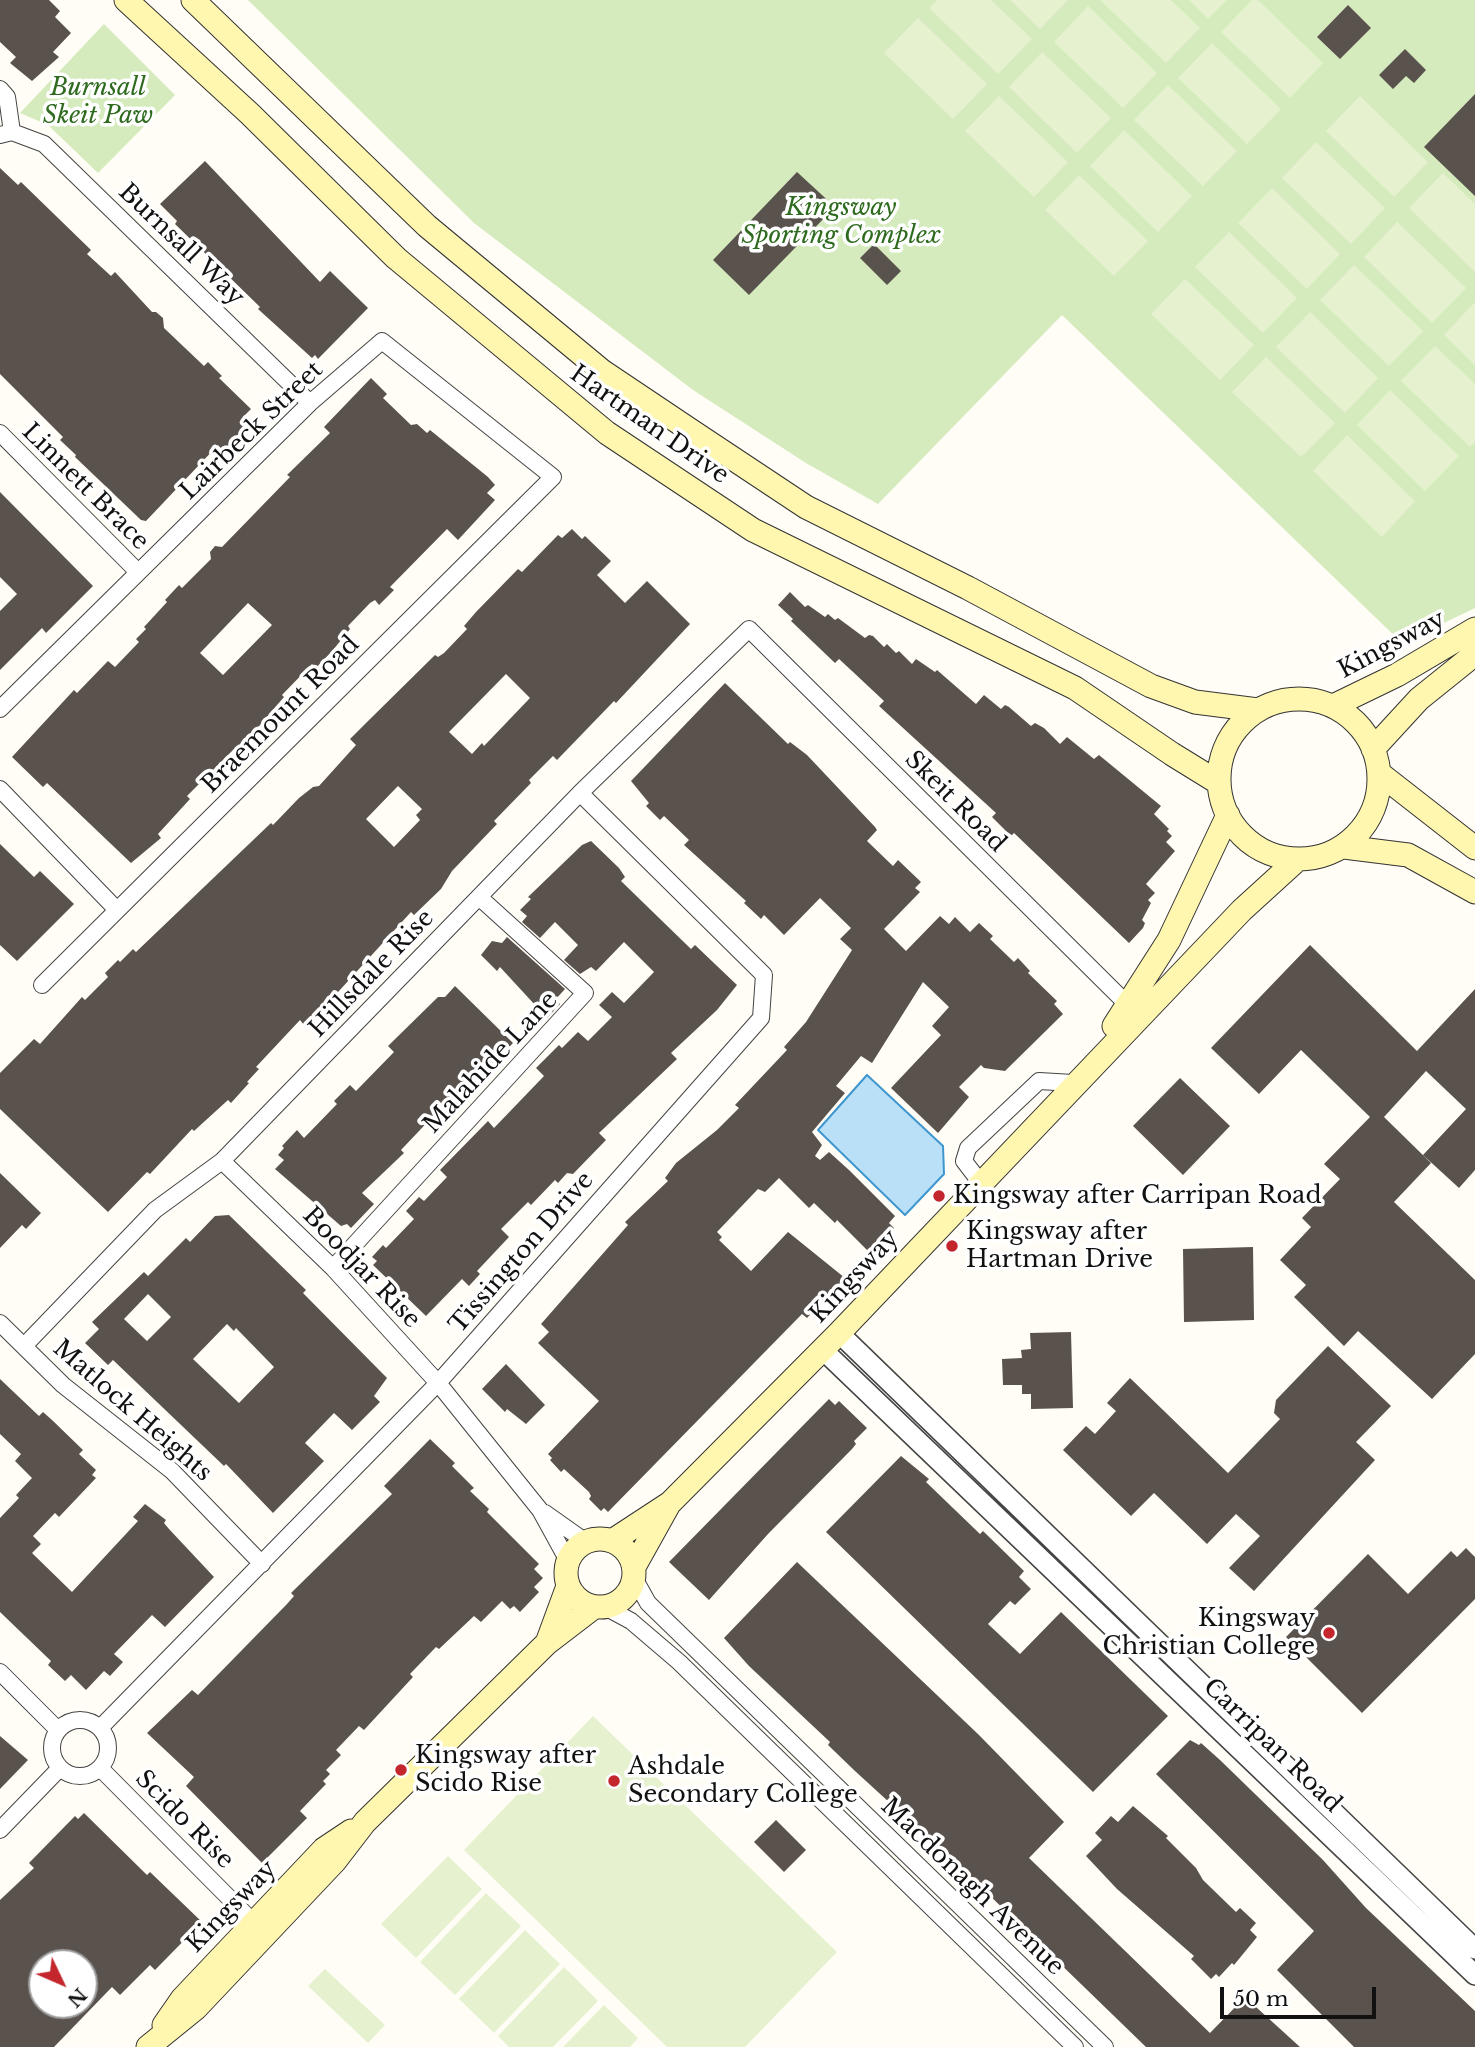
<!DOCTYPE html>
<html>
<head>
<meta charset="utf-8">
<style>
  body { margin:0 }
  #map { position:relative; width:1475px; height:2047px; overflow:hidden; background:#fffdf5; font-family:"Libre Baskerville",serif }
  canvas { display:block }
  .north { position:absolute; left:28px; top:1949px; width:70px; height:70px; box-sizing:border-box; background:#fff; border:2px solid #a0a0a0; border-radius:50%; rotate:134deg; font-size:19px; font-weight:700; line-height:28px; text-align:center; color:#111 }
  .north::after { content:''; display:block; margin:auto; width:24px; height:32px; background:#c4262e; clip-path:polygon(50% 0,100% 100%,50% 72%,0 100%) }
  .scale { position:absolute; left:1220px; top:1987px; width:156px; height:32px; box-sizing:border-box; border:4px solid #111; border-top:0; padding-left:9px; font-size:21px; line-height:24px; white-space:nowrap; color:#111; -webkit-text-stroke:5px #fff; paint-order:stroke }
</style>
</head>
<body>
<div id="map">
<canvas width="1475" height="2047"></canvas>
<div class="north">N</div>
<div class="scale">50 m</div>
</div>
<script>
const context = document.querySelector('canvas').getContext('2d');
context.lineJoin = 'round';
function fillPath(path, color) {
  context.fillStyle = color;
  context.fill(path, 'evenodd');
}
function shape(rows) {
  const path = new Path2D();
  for (const r of rows) {
    if (r.length === 3) {
      path.moveTo(r[0] + r[2], r[1]);
      path.arc(r[0], r[1], r[2], 0, 2 * Math.PI);
      continue;
    }
    path.moveTo(r[0], r[1]);
    for (let i = 2; i < r.length; i += 2) path.lineTo(r[i], r[i + 1]);
  }
  return path;
}
function trace(path, color, width, dash) {
  context.strokeStyle = color;
  context.lineWidth = width;
  context.lineCap = dash ? 'butt' : 'round';
  context.setLineDash(dash || []);
  context.stroke(path);
}
function label(font, color, halo, rows, align = 'center') {
  context.font = font + ' "Libre Baskerville",serif';
  context.lineWidth = 7;
  context.setLineDash([]);
  context.textBaseline = 'middle';
  context.strokeStyle = halo;
  context.fillStyle = color;
  for (const [text, x, y, turn = 0] of rows) {
    context.save();
    context.translate(x, y);
    context.rotate((+turn || 0) * Math.PI / 180);
    context.textAlign = isNaN(turn) ? turn : align;
    if (halo) context.strokeText(text, 0, 0);
    context.fillText(text, 0, 0);
    context.restore();
  }
}
fillPath(shape([
  [248,0,1475,0,1475,608,1402,643,1062,315,878,504,806,463,693,390,474,223],
  [104,24,175,95,98,173,48,125,20,113]
]), '#d5ebbd');
fillPath(shape([
  [937,0,991,0,1032,39,998,74,929,8],
  [1010,0,1068,0,1040,29],
  [1100,0,1171,0,1200,28,1166,63],
  [1189,0,1227,0,1208,19],
  [1252,0,1258,0,1323,63,1290,98,1221,32],
  [1088,6,1157,73,1123,108,1054,42],
  [918,18,987,84,953,119,884,53],
  [1212,43,1281,109,1247,144,1178,78],
  [1042,52,1111,118,1077,153,1009,87],
  [1168,85,1237,151,1203,186,1134,120],
  [999,96,1068,162,1034,197,965,131],
  [1360,96,1428,162,1394,197,1326,131],
  [1124,130,1192,196,1158,232,1090,166],
  [1316,142,1385,208,1351,244,1282,178],
  [1443,173,1475,204,1475,272,1409,208],
  [1079,175,1148,241,1114,276,1045,210],
  [1272,188,1340,254,1307,289,1238,223],
  [1397,222,1466,288,1432,323,1364,257],
  [1229,232,1297,298,1263,333,1195,267],
  [1354,265,1423,331,1389,366,1320,300],
  [1185,279,1254,345,1220,380,1151,314],
  [1475,302,1475,365,1444,335],
  [1310,312,1378,378,1345,413,1276,347],
  [1435,346,1475,384,1475,442,1470,447,1401,381],
  [1266,357,1335,423,1301,457,1232,392],
  [1390,390,1459,456,1425,491,1357,425],
  [1347,435,1415,501,1382,537,1313,471],
  [593,1716,837,1952,745,2047,667,2047,464,1850],
  [448,1856,482,1889,416,1958,381,1924],
  [486,1893,521,1926,455,1995,420,1962],
  [525,1930,560,1964,494,2033,459,1999],
  [564,1967,598,2001,553,2047,509,2047,498,2036],
  [325,1969,385,2025,368,2043,308,1986],
  [604,2005,638,2038,630,2047,563,2047]
]), '#e6f2cf');
const water = shape([
  [867,1075,943,1146,944,1174,905,1215,818,1130,867,1075]
]);
fillPath(water, '#b9e0f7');
trace(water, '#3f96cf', 2);
fillPath(shape([
  [0,0,49,0,60,11,55,17,71,33,53,52,59,57,32,81,10,63,16,57,0,42],
  [1348,5,1371,28,1340,59,1317,37],
  [1405,49,1426,70,1414,83,1406,76,1393,89,1379,75],
  [1475,94,1475,196,1424,147],
  [205,161,320,282,330,271,368,308,318,359,315,355,312,358,258,309,260,307,175,224,177,221,160,204],
  [0,168,18,185,21,182,91,250,87,254,111,276,115,272,152,312,156,312,163,318,164,328,204,366,208,362,222,376,219,378,251,409,243,417,251,425,224,452,218,445,146,521,141,520,75,457,76,455,60,440,63,437,0,374],
  [797,172,835,207,749,295,713,260],
  [874,244,901,271,887,285,860,258],
  [371,378,387,394,383,398,411,425,417,424,427,433,430,430,488,477,495,485,487,493,495,500,458,540,447,529,390,587,394,590,379,605,375,600,370,603,348,626,350,629,333,650,316,668,312,664,282,695,284,697,249,738,236,751,234,749,187,796,190,799,158,834,161,838,131,863,47,783,43,787,12,757,74,690,77,693,108,661,115,667,139,642,136,639,146,629,144,627,167,602,165,600,179,585,182,588,211,559,210,552,215,546,222,547,290,477,287,475,330,433,324,427],
  [248,603,272,625,223,675,200,653],
  [0,492,93,586,46,633,42,628,0,670,0,611,17,594,0,577],
  [572,529,582,539,585,536,611,561,597,575,625,603,647,581,690,624,616,703,614,701,557,760,553,756,529,780,531,783,494,821,497,824,452,871,441,889,414,915,411,912,318,1014,304,1025,300,1020,256,1067,259,1069,247,1082,249,1083,231,1103,228,1100,194,1131,192,1129,150,1174,147,1172,108,1212,0,1109,0,1073,34,1039,40,1044,82,997,85,1000,108,977,105,973,118,960,120,962,133,949,136,952,271,823,273,825,299,798,313,787,319,786,356,745,350,739,364,725,435,655,438,657,444,653,467,629,464,626,476,612,518,569,522,572,558,535,562,538],
  [506,674,530,698,484,746,482,743,472,754,449,732],
  [398,786,422,809,416,815,420,820,394,847,366,819],
  [790,592,805,607,808,605,825,617,828,614,835,620,838,618,865,638,869,635,873,636,884,647,887,644,896,653,899,651,912,664,916,659,935,672,937,670,976,704,984,695,1001,709,1005,705,1009,707,1031,726,1035,723,1044,728,1060,744,1067,737,1094,759,1099,755,1161,806,1154,814,1169,829,1167,831,1172,836,1166,842,1175,851,1146,884,1155,893,1148,900,1151,903,1142,920,1145,923,1143,928,1129,943,1014,833,1011,836,992,817,996,813,879,706,884,701,852,671,839,659,835,663,791,621,793,619,778,605],
  [725,683,788,744,790,742,807,755,875,827,877,830,867,841,893,866,898,860,921,882,915,888,920,892,884,929,906,951,940,916,949,924,955,917,970,932,979,923,993,936,990,939,1014,962,1018,958,1030,971,1028,973,1057,1001,1054,1004,1063,1014,1005,1071,984,1068,981,1065,959,1087,969,1097,938,1133,891,1088,941,1035,932,1026,949,1007,923,982,872,1063,861,1056,836,1086,845,1093,812,1132,822,1145,815,1156,820,1160,829,1152,849,1170,895,1216,889,1223,894,1228,870,1253,837,1220,835,1223,814,1203,809,1208,779,1178,765,1192,758,1189,717,1232,722,1237,719,1240,751,1271,788,1232,845,1278,807,1318,802,1314,608,1512,604,1508,601,1511,589,1499,591,1496,589,1492,564,1469,561,1472,550,1460,552,1458,548,1454,599,1401,538,1343,549,1332,541,1324,628,1225,625,1222,668,1181,665,1178,676,1163,717,1130,739,1108,735,1105,787,1050,784,1047,806,1022,852,950,840,939,851,928,820,898,784,935,764,915,761,919,744,903,746,901,684,845,689,840,664,816,660,820,646,806,649,803,631,781],
  [591,841,619,868,625,877,621,881,691,949,695,945,737,985,717,1010,671,1053,677,1059,599,1133,606,1140,573,1174,567,1173,558,1183,555,1180,531,1205,528,1202,501,1229,509,1237,477,1271,480,1274,469,1286,462,1279,426,1316,373,1265,377,1261,372,1257,383,1245,386,1248,414,1219,406,1211,419,1197,424,1201,447,1177,440,1170,488,1121,494,1128,544,1076,536,1068,559,1045,562,1048,578,1032,588,1041,612,1017,599,1005,612,992,624,1003,654,972,624,942,596,971,591,967,580,974,564,960,578,945,555,922,540,938,522,922,527,916,520,910,531,899,528,897,582,845],
  [0,844,34,877,40,871,74,904,17,961,0,945],
  [507,937,565,989,555,1000,560,1004,547,1018,500,967,497,971,481,955,492,941,502,943],
  [1310,945,1417,1051,1475,989,1475,1170,1459,1188,1423,1155,1466,1109,1426,1071,1384,1117,1431,1163,1394,1202,1475,1280,1475,1354,1432,1399,1358,1331,1344,1346,1294,1297,1306,1285,1280,1260,1311,1227,1302,1218,1340,1179,1324,1164,1370,1117,1301,1050,1259,1094,1211,1048],
  [455,986,513,1043,490,1067,493,1069,481,1082,473,1074,401,1150,404,1153,362,1193,374,1204,351,1228,347,1224,341,1226,275,1169,284,1160,278,1155,284,1148,282,1146,297,1130,304,1138,337,1104,334,1101,350,1085,356,1091,394,1052,388,1046,438,997,445,997],
  [1180,1078,1230,1126,1183,1175,1133,1126],
  [0,1173,41,1213,26,1229,22,1225,0,1248],
  [229,1215,306,1290,303,1293,387,1378,374,1396,380,1402,352,1430,334,1413,305,1443,324,1461,273,1513,226,1464,224,1466,113,1360,108,1365,85,1343,99,1329,92,1322,144,1272,148,1276,186,1238,190,1242,215,1216],
  [148,1294,171,1317,147,1341,124,1319],
  [227,1324,234,1331,236,1328,274,1367,239,1403,193,1359],
  [1253,1247,1254,1320,1184,1322,1183,1249],
  [1071,1332,1073,1408,1031,1409,1031,1394,1022,1394,1022,1385,1003,1385,1002,1359,1022,1358,1021,1350,1031,1349,1030,1333],
  [1328,1346,1391,1406,1356,1442,1375,1460,1254,1591,1229,1568,1260,1536,1236,1514,1207,1544,1154,1493,1131,1516,1063,1450,1086,1426,1095,1434,1116,1411,1107,1403,1130,1378,1228,1473,1280,1419,1274,1413,1276,1400],
  [506,1364,545,1405,526,1424,507,1409,505,1412,482,1389],
  [0,1379,39,1416,43,1412,52,1420,83,1450,79,1454,96,1470,92,1475,96,1478,59,1517,55,1513,33,1536,41,1544,32,1553,72,1592,138,1521,133,1517,145,1504,166,1520,164,1523,169,1529,214,1577,165,1627,152,1615,114,1654,123,1662,110,1676,104,1671,86,1690,71,1675,65,1681,48,1665,51,1661,0,1612,0,1518,19,1498,16,1495,32,1478,15,1461,21,1454,0,1434],
  [829,1399,835,1405,839,1401,867,1428,854,1441,856,1444,852,1449,768,1534,709,1600,669,1562],
  [430,1439,455,1463,452,1466,474,1488,470,1491,489,1509,487,1512,539,1564,534,1569,543,1578,534,1587,539,1592,520,1612,514,1606,510,1609,502,1601,481,1622,474,1616,439,1649,436,1647,410,1674,413,1677,364,1730,359,1726,336,1750,341,1755,326,1770,330,1774,323,1781,326,1784,300,1811,307,1818,262,1863,186,1786,194,1777,147,1733,192,1690,198,1695,287,1604,294,1596,291,1593,392,1494,384,1486],
  [901,1456,929,1479,926,1482,980,1534,983,1531,1024,1571,1019,1577,1031,1589,1015,1605,1010,1601,988,1624,1020,1654,1061,1612,1168,1716,1093,1792,826,1532],
  [1466,1548,1475,1557,1475,1599,1362,1713,1286,1637,1368,1554,1408,1594,1451,1551,1457,1557],
  [797,1562,979,1735,1064,1822,1029,1858,1210,2033,1245,1997,1300,2047,1146,2047,953,1860,950,1863,935,1849,937,1846,855,1771,828,1745,830,1742,749,1666,724,1638],
  [0,1736,28,1760,0,1789],
  [1190,1740,1199,1745,1201,1743,1220,1760,1323,1860,1366,1908,1475,2011,1475,2047,1354,2047,1277,1970,1314,1931,1156,1774],
  [1133,1806,1168,1836,1166,1838,1196,1868,1203,1880,1236,1912,1240,1908,1256,1923,1250,1930,1257,1937,1234,1965,1232,1963,1219,1977,1216,1974,1211,1979,1191,1959,1194,1956,1117,1889,1086,1856,1102,1840,1095,1833,1111,1816,1118,1822],
  [84,1813,147,1875,150,1872,202,1922,155,1970,150,1965,120,1995,112,1987,54,2047,0,2047,0,1900,34,1868,29,1863,75,1816,78,1819],
  [42,1963,84,1963,84,2005,42,2005],
  [776,1820,806,1850,784,1872,754,1842]
]), '#5a524d');
const minor = shape([
  [0,89,7,97,12,132],
  [0,135,12,132,44,144,310,403],
  [0,433,138,572],
  [0,709,310,403,382,341,553,477,42,985],
  [0,789,117,910],
  [222,1161,333,1268,438,1383,540,1510,568,1561],
  [980,1182,964,1161,968,1148,1039,1081,1073,1083],
  [333,1268,585,993,479,897],
  [0,1323,63,1385,172,1471,262,1564],
  [24,1346,155,1210,222,1161,580,793,749,629,1129,1006],
  [545,1513,586,1542],
  [634,1578,648,1603,1105,2047],
  [605,1607,631,1621,679,1662,1075,2047],
  [0,1672,58,1730],
  [80,1748,28],
  [100,1728,438,1383,761,1018,764,975,580,793],
  [100,1768,261,1930],
  [0,1830,60,1768]
]);
const tertiary = shape([
  [839,1333,1475,1949],
  [822,1349,1475,1975]
]);
const secondary = shape([
  [126,0,250,114,396,258,607,433,753,530,1075,688,1172,754,1219,783],
  [193,0,427,226,602,371,693,432,806,507,968,588,1151,686,1195,702,1258,710],
  [1299,779,80],
  [1333,706,1397,675,1475,629],
  [1373,749,1419,699,1475,654],
  [1379,773,1475,848],
  [1344,847,1408,855,1475,892],
  [1114,1026,1169,940,1228,815],
  [600,1573,34],
  [612,1541,670,1503,839,1333,1242,910,1298,859],
  [634,1567,668,1506],
  [547,1643,568,1586],
  [164,2025,182,1999,324,1849,351,1831],
  [148,2047,196,2008,335,1861,365,1822,547,1643,594,1607]
]);
trace(minor, '#444', 18);
trace(tertiary, '#444', 22);
trace(secondary, '#333', 25);
trace(minor, '#fff', 16);
trace(tertiary, '#fff', 19);
trace(secondary, '#fff6b0', 23);
for (const [x, y, r, color] of [
  [939,1196,7,"#c4262e"],
  [952,1246,7,"#c4262e"],
  [1329,1633,7,"#c4262e"],
  [401,1770,7,"#c4262e"],
  [614,1781,7,"#c4262e"]
]) {
  const dot = new Path2D();
  dot.arc(x, y, r, 0, 2 * Math.PI);
  context.fillStyle = color;
  context.fill(dot);
  trace(dot, '#fff', 2.5);
}
label('italic 24px', '#2f6b1f', '#fff', [
  ["Burnsall",98,88],
  ["Skeit Paw",98,116],
  ["Kingsway",841,208],
  ["Sporting Complex",841,236]
]);
label('24px', '#111', '#fff', [
  ["Burnsall Way",181,245,44],
  ["Hartman Drive",649,425,35],
  ["Lairbeck Street",252,431,-44],
  ["Linnett Brace",85,487,45],
  ["Kingsway",1392,645,-28],
  ["Braemount Road",281,715,-45],
  ["Skeit Road",955,802,45],
  ["Hillsdale Rise",372,974,-46],
  ["Malahide Lane",491,1063,-47],
  ["Tissington Drive",522,1253,-49],
  ["Boodjar Rise",361,1268,46],
  ["Kingsway",855,1277,-47],
  ["Matlock Heights",132,1411,41],
  ["Carripan Road",1272,1746,44],
  ["Scido Rise",184,1820,45],
  ["Macdonagh Avenue",972,1887,44],
  ["Kingsway",232,1907,-46]
]);
label('24px', '#111', '#fff', [
  ["Kingsway after Carripan Road",953,1196],
  ["Kingsway after",966,1232],
  ["Hartman Drive",966,1260],
  ["Kingsway",1315,1619,"right"],
  ["Christian College",1315,1647,"right"],
  ["Kingsway after",415,1756],
  ["Scido Rise",415,1784],
  ["Ashdale",628,1767],
  ["Secondary College",628,1795]
], 'left');
</script>
</body>
</html>
